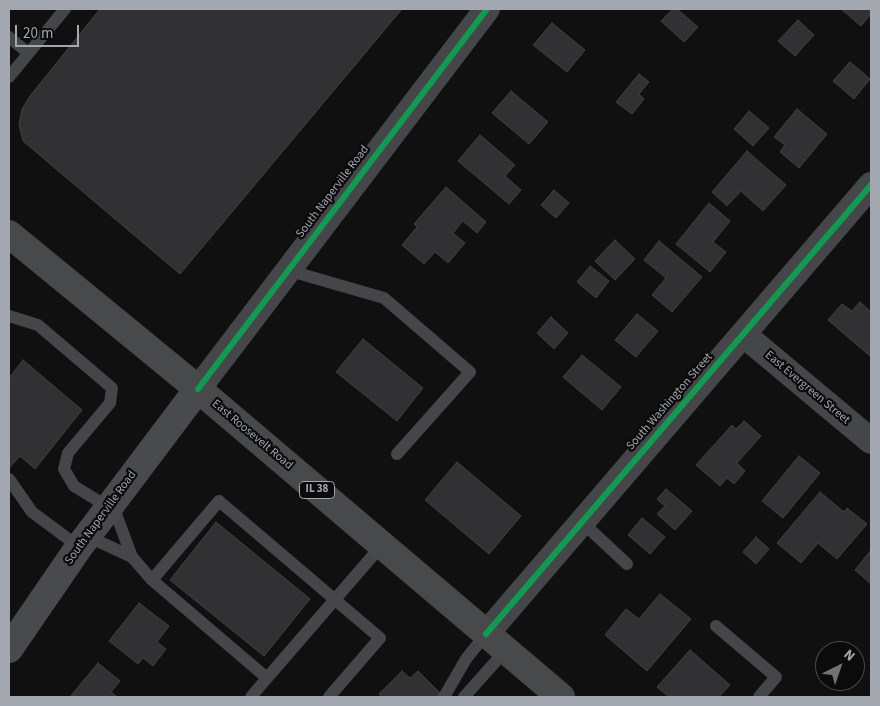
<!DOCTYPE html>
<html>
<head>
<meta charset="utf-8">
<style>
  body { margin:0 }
  #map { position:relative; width:880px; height:706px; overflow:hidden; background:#101011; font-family:"Source Sans 3",sans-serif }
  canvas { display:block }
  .frame { position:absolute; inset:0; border:10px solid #a3a7b0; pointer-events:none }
  .north { position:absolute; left:815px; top:641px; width:50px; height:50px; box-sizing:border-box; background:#0b0b0c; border:1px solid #48494e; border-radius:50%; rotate:41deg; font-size:14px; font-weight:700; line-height:20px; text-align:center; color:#a3a7b0 }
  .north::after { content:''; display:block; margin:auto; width:18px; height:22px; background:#707278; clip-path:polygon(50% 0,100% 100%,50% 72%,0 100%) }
  .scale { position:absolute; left:15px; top:25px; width:64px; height:22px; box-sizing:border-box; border:2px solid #a3a7b0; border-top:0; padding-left:6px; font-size:15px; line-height:18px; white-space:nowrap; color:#a3a7b0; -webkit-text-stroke:4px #0b0b0c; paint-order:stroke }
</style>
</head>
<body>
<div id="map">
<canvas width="880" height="706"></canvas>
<div class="frame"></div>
<div class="north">N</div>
<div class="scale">20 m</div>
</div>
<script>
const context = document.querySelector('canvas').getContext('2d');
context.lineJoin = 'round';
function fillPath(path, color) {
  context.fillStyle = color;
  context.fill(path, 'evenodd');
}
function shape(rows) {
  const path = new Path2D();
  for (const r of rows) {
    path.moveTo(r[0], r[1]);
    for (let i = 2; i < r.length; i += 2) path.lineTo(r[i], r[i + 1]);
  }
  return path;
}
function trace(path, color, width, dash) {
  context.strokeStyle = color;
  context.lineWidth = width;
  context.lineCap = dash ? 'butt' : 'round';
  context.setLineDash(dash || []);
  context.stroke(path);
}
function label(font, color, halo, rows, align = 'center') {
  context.font = font + ' "Source Sans 3",sans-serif';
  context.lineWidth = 4.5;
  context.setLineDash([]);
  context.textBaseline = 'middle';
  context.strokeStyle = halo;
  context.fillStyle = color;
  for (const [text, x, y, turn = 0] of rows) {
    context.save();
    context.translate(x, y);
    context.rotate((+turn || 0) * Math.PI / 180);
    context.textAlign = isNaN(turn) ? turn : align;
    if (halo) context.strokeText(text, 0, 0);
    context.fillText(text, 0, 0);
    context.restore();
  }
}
const building = shape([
  [100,9,402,9,180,274,23,141,19,125,22,109,30,96,100,9],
  [673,9,677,9,698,27,684,42,661,21,673,9],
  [841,9,871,9,871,14,861,26,841,9],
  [798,20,814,35,795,56,778,41,798,20],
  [552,23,585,50,567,72,533,45,552,23],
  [850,62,870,79,854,99,833,81,850,62],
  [639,74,649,82,639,94,644,99,632,114,616,102,639,74],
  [511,91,548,122,529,144,492,113,511,91],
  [797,109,827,134,799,168,780,152,785,145,774,137,797,109],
  [749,111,769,128,753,146,734,129,749,111],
  [480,135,515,165,505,176,521,190,509,204,458,161,480,135],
  [747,151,786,185,763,211,741,191,727,206,712,192,747,151],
  [446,187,486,222,477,233,463,221,453,233,465,243,448,263,435,252,424,264,402,245,417,227,414,224,446,187],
  [554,190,569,203,556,218,541,205,554,190],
  [709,203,730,221,713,242,726,252,710,272,676,244,709,203],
  [615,240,635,259,615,280,595,261,615,240],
  [659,241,702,277,672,312,652,295,666,278,644,260,659,241],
  [590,266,609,281,596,298,577,282,590,266],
  [860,302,871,312,871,357,828,320,842,304,852,311,860,302],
  [637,314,658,331,636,357,615,340,637,314],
  [551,317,568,333,554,349,537,333,551,317],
  [363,339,423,388,397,421,336,372,363,339],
  [582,355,621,387,602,410,563,377,582,355],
  [23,360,82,410,35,469,20,456,9,468,9,378,23,360],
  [744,421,761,436,737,463,745,471,734,484,727,478,720,486,696,465,732,425,736,429,744,421],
  [799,456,820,473,783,518,762,501,799,456],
  [457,462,521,516,489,554,425,500,457,462],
  [666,489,692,511,675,530,657,514,665,506,657,499,666,489],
  [820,492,844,512,847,508,867,524,837,559,818,543,801,563,777,543,820,492],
  [642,518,665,537,650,554,628,535,642,518],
  [216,522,310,599,264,656,170,580,216,522],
  [756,537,769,549,756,564,743,552,756,537],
  [871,550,871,584,855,570,871,550],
  [660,594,691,619,647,671,605,635,626,609,639,619,660,594],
  [139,603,169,626,157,642,166,649,153,666,143,658,138,664,109,641,139,603],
  [690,650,730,685,719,697,669,697,657,687,690,650],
  [98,663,120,681,111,692,116,696,114,697,70,697,98,663],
  [402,671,410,678,418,671,440,693,436,697,382,697,379,694,402,671]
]);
fillPath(building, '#313133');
trace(building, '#404144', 1);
trace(shape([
  [9,37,28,53],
  [9,77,65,9],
  [287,270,384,298,470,372,397,454],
  [9,316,38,325,112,388,110,403,68,453,64,469,74,486,108,507],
  [9,479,32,512,79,547],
  [112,503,132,557,152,580],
  [582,522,627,564],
  [87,536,132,557],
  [716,626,776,677,759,697],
  [267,678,382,545],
  [251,697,267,678,152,580,219,501,380,638,329,697],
  [444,697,466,659,486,634],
  [464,697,506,650]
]), '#454649', 12);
trace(shape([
  [743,334,871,441],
  [198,389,487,9],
  [486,634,871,185]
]), '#454649', 26);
trace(shape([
  [9,649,79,547,198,389]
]), '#494a4d', 28);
trace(shape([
  [9,234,198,389,561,697]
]), '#48494b', 28);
trace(shape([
  [198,389,487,9],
  [486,634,871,185]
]), '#139951', 6);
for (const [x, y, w] of [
  [317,490,35]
]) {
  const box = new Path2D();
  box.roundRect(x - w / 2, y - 8.5, w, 17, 4);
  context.fillStyle = '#0b0b0c';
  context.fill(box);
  trace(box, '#a3a7b0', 1);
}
label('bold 11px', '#a3a7b0', null, [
  ["IL 38",317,490]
]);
label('12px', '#a3a7b0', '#0b0b0c', [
  ["South Naperville Road",333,192,-53],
  ["East Evergreen Street",807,388,40],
  ["South Washington Street",670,402,-49],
  ["East Roosevelt Road",252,435,40],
  ["South Naperville Road",101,518,-54]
]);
</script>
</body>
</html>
